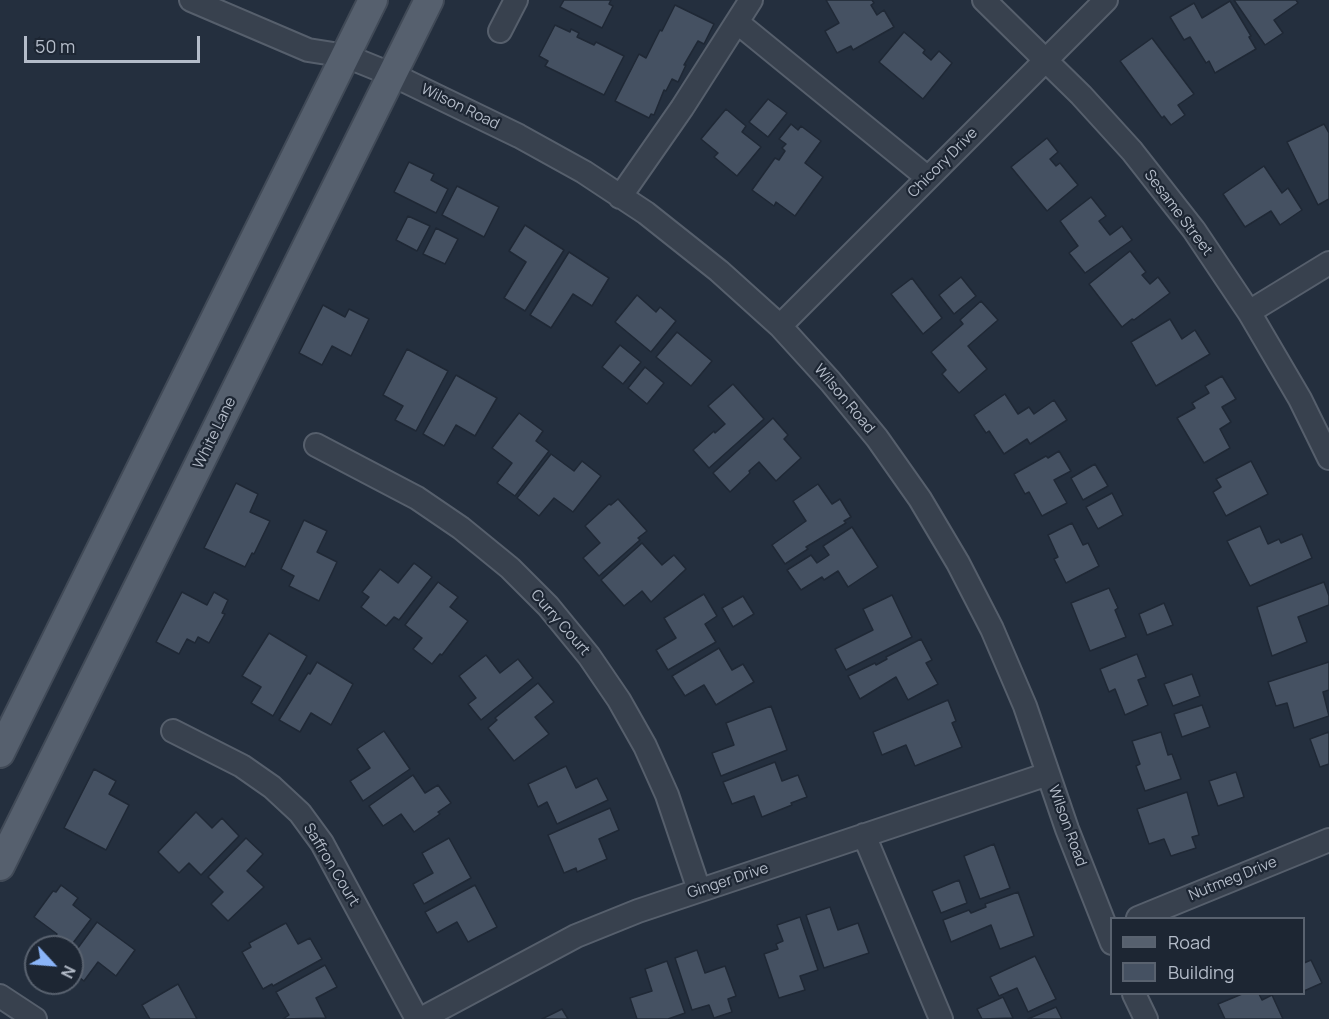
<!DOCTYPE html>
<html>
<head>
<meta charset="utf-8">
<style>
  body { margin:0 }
  #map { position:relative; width:1329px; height:1019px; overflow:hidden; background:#242f3e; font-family:Manrope,sans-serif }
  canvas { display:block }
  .legend { position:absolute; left:1110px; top:917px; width:195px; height:78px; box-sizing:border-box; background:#1d2633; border:2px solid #59626f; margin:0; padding:8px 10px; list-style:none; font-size:18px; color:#b4bcc9 }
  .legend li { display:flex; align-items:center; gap:12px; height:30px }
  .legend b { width:30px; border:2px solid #59626f }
  .north { position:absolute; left:24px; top:935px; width:60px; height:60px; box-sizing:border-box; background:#1d2633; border:2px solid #59626f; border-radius:50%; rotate:116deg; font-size:16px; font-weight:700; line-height:24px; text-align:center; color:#b4bcc9 }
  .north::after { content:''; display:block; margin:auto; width:21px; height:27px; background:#8ab4f8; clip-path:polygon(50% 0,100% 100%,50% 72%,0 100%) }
  .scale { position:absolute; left:24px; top:36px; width:176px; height:27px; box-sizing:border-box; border:3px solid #b4bcc9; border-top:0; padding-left:8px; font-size:18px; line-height:21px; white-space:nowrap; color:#b4bcc9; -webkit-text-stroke:4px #1d2633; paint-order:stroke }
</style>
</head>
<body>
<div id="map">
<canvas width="1329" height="1019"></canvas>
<ul class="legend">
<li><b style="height:8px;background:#56606e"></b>Road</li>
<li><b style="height:16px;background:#455162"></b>Building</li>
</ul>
<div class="north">N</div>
<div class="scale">50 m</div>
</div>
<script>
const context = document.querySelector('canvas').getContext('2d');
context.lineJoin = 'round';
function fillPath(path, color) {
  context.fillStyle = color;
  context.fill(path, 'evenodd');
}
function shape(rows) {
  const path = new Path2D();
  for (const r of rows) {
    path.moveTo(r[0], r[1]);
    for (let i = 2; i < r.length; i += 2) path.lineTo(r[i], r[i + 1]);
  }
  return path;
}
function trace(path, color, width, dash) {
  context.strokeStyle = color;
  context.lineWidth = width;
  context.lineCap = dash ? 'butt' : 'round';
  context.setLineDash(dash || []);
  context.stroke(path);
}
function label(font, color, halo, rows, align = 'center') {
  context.font = font + ' Manrope,sans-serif';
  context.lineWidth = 4.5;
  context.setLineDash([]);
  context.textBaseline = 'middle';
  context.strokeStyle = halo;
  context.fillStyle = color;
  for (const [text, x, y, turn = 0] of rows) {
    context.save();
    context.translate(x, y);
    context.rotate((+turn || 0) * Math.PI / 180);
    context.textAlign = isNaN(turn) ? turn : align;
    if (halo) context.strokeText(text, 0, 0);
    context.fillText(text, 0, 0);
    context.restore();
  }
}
const building = shape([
  [564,0,611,0,609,4,613,6,602,28,560,7,564,0],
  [826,0,872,0,874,3,871,5,877,15,884,10,894,27,853,50,851,46,837,53,825,31,839,23,826,0],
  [1234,0,1296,0,1298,3,1274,20,1283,33,1265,45,1234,0],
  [1230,1,1251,36,1249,37,1256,49,1215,73,1209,61,1206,63,1190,37,1184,40,1170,17,1194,3,1202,18,1230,1],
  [675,5,714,24,704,44,698,41,684,65,686,65,678,82,672,79,666,91,664,90,654,115,651,114,649,118,615,101,639,54,646,58,660,30,662,31,675,5],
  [555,25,570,32,571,29,579,33,577,37,594,45,596,42,624,56,604,95,545,66,548,61,539,56,555,25],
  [904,32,925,50,923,53,931,60,939,51,952,63,923,99,879,62,904,32],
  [1152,38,1194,94,1178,105,1185,115,1171,125,1164,116,1162,118,1120,61,1152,38],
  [768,99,787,113,768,137,749,122,768,99],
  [726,109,746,126,742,132,761,147,737,176,714,157,718,153,701,139,726,109],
  [791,124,798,130,801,126,821,141,805,163,823,177,795,216,776,202,774,206,752,190,775,158,779,160,785,151,782,148,786,144,779,139,791,124],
  [1324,124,1329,133,1329,199,1318,205,1287,142,1324,124],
  [1047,138,1058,152,1050,159,1056,166,1060,163,1078,185,1047,211,1011,167,1047,138],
  [409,162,434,174,431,180,448,189,436,213,394,192,409,162],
  [1264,166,1282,193,1288,188,1302,210,1280,225,1271,211,1245,227,1223,194,1264,166],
  [457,186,499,207,484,237,442,215,457,186],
  [1091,197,1106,216,1099,221,1110,235,1122,226,1132,240,1085,273,1069,253,1078,246,1060,221,1091,197],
  [408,216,430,226,417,251,396,240,408,216],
  [525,225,564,250,525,311,504,298,526,262,509,251,525,225],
  [436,228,458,239,445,264,423,254,436,228],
  [1130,251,1146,272,1142,275,1150,284,1158,277,1170,293,1134,320,1132,319,1122,327,1089,284,1130,251],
  [569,252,609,278,592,306,573,294,551,328,530,315,569,252],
  [961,277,976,296,954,314,939,295,961,277],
  [912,278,942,318,923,334,891,294,912,278],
  [637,295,656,312,660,307,676,321,651,352,615,322,637,295],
  [981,301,998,320,968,346,987,369,959,393,942,374,946,370,931,352,963,324,960,320,981,301],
  [323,305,345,317,349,309,369,319,351,356,332,346,322,365,299,353,323,305],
  [1170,319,1182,339,1195,330,1210,354,1156,386,1131,342,1170,319],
  [677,332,712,361,691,386,656,357,677,332],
  [620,345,641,362,623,384,602,367,620,345],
  [407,349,448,371,416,431,395,420,403,406,383,395,407,349],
  [645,367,664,383,647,404,628,388,645,367],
  [456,375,497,398,475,436,456,425,444,446,423,434,456,375],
  [1222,376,1236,399,1222,407,1231,422,1220,429,1230,448,1204,463,1177,418,1195,408,1192,403,1209,393,1205,386,1222,376],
  [733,384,764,419,709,468,693,450,714,431,715,433,725,424,708,406,733,384],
  [1005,394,1018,414,1029,407,1034,414,1054,400,1067,420,1030,444,1027,439,1004,454,989,431,986,433,974,415,1005,394],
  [519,413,543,431,536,441,549,451,515,496,497,483,512,463,492,448,519,413],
  [773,418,788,435,784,439,801,458,776,481,759,462,749,471,750,473,730,492,713,473,773,418],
  [1059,451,1071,471,1054,480,1067,503,1042,516,1029,492,1025,494,1014,474,1046,456,1048,458,1059,451],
  [551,454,574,471,582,461,601,476,573,512,554,498,539,516,517,498,551,454],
  [1251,461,1268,494,1226,516,1213,492,1221,487,1216,479,1251,461],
  [1095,464,1108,486,1083,500,1071,478,1095,464],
  [236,483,258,494,250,512,270,521,254,554,252,553,245,567,204,548,236,483],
  [818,484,832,504,840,499,851,517,844,521,846,523,806,547,808,549,785,564,772,545,806,521,793,501,818,484],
  [1112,493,1123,515,1098,529,1086,507,1112,493],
  [618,499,647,531,638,538,640,540,599,576,583,558,600,543,585,526,609,504,611,505,618,499],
  [304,520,327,531,317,552,337,562,319,601,289,586,294,576,281,569,304,520],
  [1072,523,1083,545,1088,543,1099,566,1066,583,1054,559,1058,557,1048,535,1072,523],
  [1260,526,1268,544,1279,539,1281,543,1302,534,1312,558,1250,586,1227,541,1260,526],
  [852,527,878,567,848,587,838,571,824,580,822,577,801,590,787,570,811,555,817,563,829,555,823,546,852,527],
  [642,543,662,565,674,555,686,569,651,602,642,591,624,606,601,580,642,543],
  [414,563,432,577,399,620,394,617,386,626,361,607,369,597,362,592,380,569,398,583,414,563],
  [438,582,458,597,450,607,468,621,442,655,440,654,432,664,413,649,422,638,405,625,438,582],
  [1324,582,1329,596,1329,605,1298,617,1307,642,1272,656,1257,607,1324,582],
  [1109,588,1118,608,1115,610,1126,637,1090,651,1071,603,1109,588],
  [182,592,207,605,214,592,228,600,222,613,225,614,209,643,198,637,195,643,187,639,179,654,156,642,182,592],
  [704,594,717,616,705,624,716,642,668,670,656,650,676,638,664,618,704,594],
  [892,595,912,637,846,670,835,649,873,630,863,609,892,595],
  [743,596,754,614,733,627,722,608,743,596],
  [1164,603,1173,625,1147,635,1139,614,1164,603],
  [269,633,307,656,273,716,251,703,261,687,242,676,269,633],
  [921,639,932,660,926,663,938,684,908,700,896,677,860,699,848,676,875,663,876,665,887,659,886,657,921,639],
  [719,648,732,670,743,664,754,682,716,705,704,685,685,696,672,676,719,648],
  [1137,654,1146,677,1138,680,1148,705,1125,715,1115,689,1109,692,1100,669,1137,654],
  [486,655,500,673,518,659,533,678,481,720,468,704,476,698,459,676,486,655],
  [317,662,353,684,331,725,311,713,300,732,279,720,308,673,310,674,317,662],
  [1329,662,1329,690,1323,692,1329,716,1294,728,1287,703,1276,706,1268,682,1329,662],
  [1192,674,1200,696,1173,706,1164,684,1192,674],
  [538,683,554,702,535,717,549,734,514,761,488,728,497,720,495,718,538,683],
  [948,700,956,721,952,723,962,747,915,766,906,745,882,755,873,732,948,700],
  [1202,705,1210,727,1182,737,1174,714,1202,705],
  [771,706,787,750,721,776,712,753,734,745,726,723,771,706],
  [384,731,410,769,363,801,350,781,370,768,357,749,384,731],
  [1161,732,1168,755,1172,754,1181,779,1145,791,1136,766,1140,764,1132,741,1161,732],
  [1329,732,1329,764,1320,767,1310,739,1329,732],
  [775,762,782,781,798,775,807,797,791,803,792,805,762,817,754,796,732,804,723,782,775,762],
  [566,766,576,788,597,778,608,800,557,824,547,802,538,807,528,784,566,766],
  [94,769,116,781,109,794,129,805,106,850,64,828,94,769],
  [1236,772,1244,797,1218,806,1209,781,1236,772],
  [413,775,425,793,438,785,451,803,438,812,440,814,414,832,401,814,383,826,369,806,413,775],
  [1187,792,1199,835,1192,837,1196,848,1171,856,1164,839,1149,844,1137,809,1187,792],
  [610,808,619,830,599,839,607,859,577,872,576,868,564,873,548,835,610,808],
  [196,812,212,828,222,818,239,836,201,875,189,863,179,873,158,852,196,812],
  [246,838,263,854,247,871,264,887,228,921,211,904,223,892,208,877,246,838],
  [449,838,471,878,424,904,413,884,433,873,422,853,449,838],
  [994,844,1010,888,980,899,964,856,994,844],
  [959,880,967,903,941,913,932,891,959,880],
  [61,885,78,898,73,905,91,919,70,947,47,947,57,934,34,917,53,891,56,892,61,885],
  [475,885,497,927,468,942,457,922,437,933,425,912,475,885],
  [1018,892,1034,936,1000,949,991,925,951,942,943,920,969,910,971,913,986,907,985,904,1018,892],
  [830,907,838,930,858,923,869,953,824,968,806,915,830,907],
  [800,917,818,970,800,976,805,990,779,998,764,954,778,949,776,944,783,941,777,925,800,917],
  [97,922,135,950,116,976,98,962,84,981,72,972,72,956,97,922],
  [286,923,298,944,310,938,322,959,273,986,272,984,263,989,242,952,251,947,249,943,286,923],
  [697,950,705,973,725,966,736,996,728,999,732,1012,714,1018,709,1005,692,1010,675,958,697,950],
  [1035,956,1056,999,1028,1012,1017,988,999,996,990,977,1035,956],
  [1311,960,1322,983,1304,991,1304,963,1311,960],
  [667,961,685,1013,668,1019,637,1019,630,998,652,991,645,969,667,961],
  [325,965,337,987,316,998,326,1018,283,1019,289,1015,276,992,325,965],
  [178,984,197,1019,150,1019,142,1005,178,984],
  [1242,994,1259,994,1262,1000,1272,995,1283,1019,1225,1019,1218,1004,1242,994],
  [1003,997,1013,1018,982,1019,977,1009,1003,997],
  [1056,1007,1062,1019,1028,1019,1056,1007],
  [562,1009,568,1019,542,1019,562,1009]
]);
fillPath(building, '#455162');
trace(building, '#1f2835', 1.5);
const minor = shape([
  [191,0,308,50,346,56,393,75,519,136,584,172,646,213,719,271,780,326,830,381,877,438,920,499,958,563,992,629,1025,706,1067,829,1112,943],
  [984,0,1081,95,1132,151,1194,230,1249,312,1300,399,1329,458],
  [738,23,928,178],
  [500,31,516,0],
  [620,197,682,108,751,0],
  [1249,312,1329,263],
  [780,326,1106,0],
  [316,445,417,498,461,528,510,568,548,606,589,656,619,700,645,746,667,795,699,890],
  [173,731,242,766,272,787,300,813,322,843,417,1019],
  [864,835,941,1019],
  [1138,918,1329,840],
  [1134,994,1146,1019],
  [0,996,35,1019],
  [421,1019,576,936,638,911,1048,774]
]);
const major = shape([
  [0,753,373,0],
  [0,866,429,0]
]);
trace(minor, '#565f6c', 26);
trace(major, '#414a57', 32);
trace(minor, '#38414e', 22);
trace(major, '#56606e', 28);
label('15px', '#b4bcc9', '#1d2633', [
  ["Wilson Road",460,107,26],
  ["Chicory Drive",943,163,-45],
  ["Sesame Street",1178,213,53],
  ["Wilson Road",844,399,50],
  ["White Lane",215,433,-64],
  ["Curry Court",560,623,49],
  ["Wilson Road",1067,826,70],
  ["Saffron Court",331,865,59],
  ["Nutmeg Drive",1233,879,-22],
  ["Ginger Drive",728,881,-18]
]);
</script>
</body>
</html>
